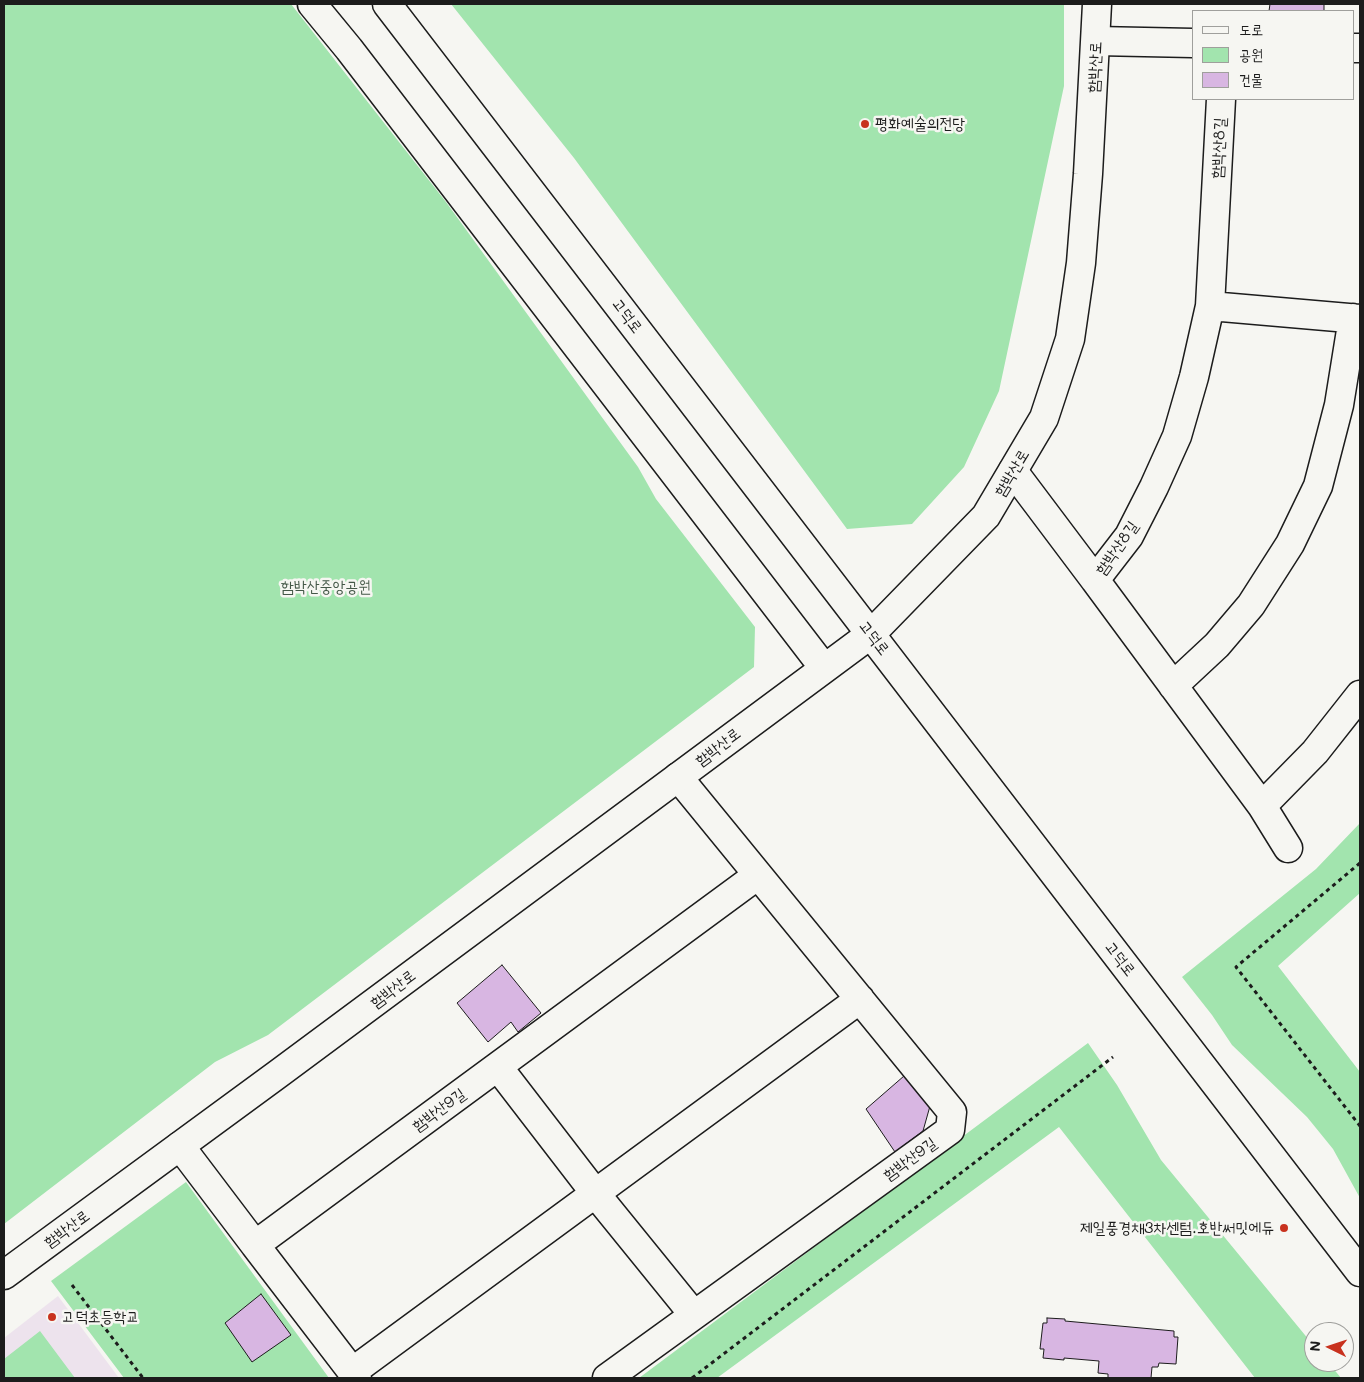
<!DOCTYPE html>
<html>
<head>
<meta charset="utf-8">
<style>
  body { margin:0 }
  #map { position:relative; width:1364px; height:1382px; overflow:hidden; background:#f6f6f2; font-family:Mali,"Poor Story",sans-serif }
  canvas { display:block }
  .frame { position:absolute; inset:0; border:5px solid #1c1c1c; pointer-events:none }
  .legend { position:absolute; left:1192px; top:10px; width:162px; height:90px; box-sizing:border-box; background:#f6f6f2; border:1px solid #9f9f9c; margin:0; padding:6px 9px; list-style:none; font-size:15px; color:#1c1c1c }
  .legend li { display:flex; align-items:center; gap:10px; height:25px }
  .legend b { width:25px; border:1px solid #9f9f9c }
  .north { position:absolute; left:1304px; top:1322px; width:50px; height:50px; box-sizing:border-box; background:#f6f6f2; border:1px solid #9f9f9c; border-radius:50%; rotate:274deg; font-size:14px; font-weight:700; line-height:20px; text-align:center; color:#1c1c1c }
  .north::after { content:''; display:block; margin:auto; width:18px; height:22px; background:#c8321e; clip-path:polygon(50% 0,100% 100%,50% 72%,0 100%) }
</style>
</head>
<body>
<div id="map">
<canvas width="1364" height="1382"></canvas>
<div class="frame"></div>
<ul class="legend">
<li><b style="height:6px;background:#f6f6f2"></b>도로</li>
<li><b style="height:14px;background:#a2e4ae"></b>공원</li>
<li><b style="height:14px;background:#d8b6e2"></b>건물</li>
</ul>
<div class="north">N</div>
</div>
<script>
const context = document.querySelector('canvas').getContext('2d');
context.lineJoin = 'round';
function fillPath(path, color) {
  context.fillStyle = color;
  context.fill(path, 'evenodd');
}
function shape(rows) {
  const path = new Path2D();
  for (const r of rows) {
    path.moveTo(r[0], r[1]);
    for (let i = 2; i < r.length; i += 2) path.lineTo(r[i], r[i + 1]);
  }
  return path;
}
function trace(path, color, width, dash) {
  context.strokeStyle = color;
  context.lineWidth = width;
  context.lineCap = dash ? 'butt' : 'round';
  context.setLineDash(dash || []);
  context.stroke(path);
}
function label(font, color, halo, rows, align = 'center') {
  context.font = font + ' Mali,"Poor Story",sans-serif';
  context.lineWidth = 5;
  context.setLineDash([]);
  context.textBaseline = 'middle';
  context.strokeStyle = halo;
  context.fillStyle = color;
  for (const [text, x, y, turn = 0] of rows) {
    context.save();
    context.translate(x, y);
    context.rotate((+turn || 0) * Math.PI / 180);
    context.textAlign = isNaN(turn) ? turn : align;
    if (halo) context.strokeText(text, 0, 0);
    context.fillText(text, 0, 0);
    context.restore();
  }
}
fillPath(shape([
  [58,1296,119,1378,4,1378,4,1338]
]), '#ede3ed');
fillPath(shape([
  [4,4,291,4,446,202,638,467,656,499,755,627,754,667,268,1035,215,1062,4,1224],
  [451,4,1064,4,1064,86,999,391,964,467,912,524,847,529,574,158],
  [1360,823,1360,893,1278,966,1360,1072,1360,1198,1333,1149,1307,1117,1232,1045,1212,1015,1182,977,1316,869],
  [1088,1043,1117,1085,1161,1160,1314,1346,1314,1362,1328,1362,1341,1378,1255,1378,1059,1127,717,1378,639,1378],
  [186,1182,329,1378,124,1378,51,1281],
  [40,1331,75,1378,4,1378,4,1359]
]), '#a2e4ae');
const building = shape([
  [1270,4,1324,4,1324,11,1269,11,1270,4],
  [502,965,541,1013,518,1032,511,1022,488,1042,457,1003,502,965],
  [904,1076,930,1106,923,1131,895,1152,866,1109,904,1076],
  [261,1294,291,1335,252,1362,225,1323,261,1294],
  [1047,1318,1065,1319,1065,1321,1174,1331,1174,1337,1178,1337,1176,1364,1159,1363,1158,1367,1152,1367,1151,1378,1108,1378,1108,1374,1098,1373,1099,1361,1064,1358,1064,1360,1043,1358,1044,1349,1040,1349,1043,1323,1047,1323,1047,1318]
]);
fillPath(building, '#d8b6e2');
trace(building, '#1c1c1c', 1);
const minor = shape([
  [1096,41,1193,43],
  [1353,48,1360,48],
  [1221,99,1210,306,1194,377,1177,436,1154,487,1129,536,1095,580,1262,806,1315,752,1360,695],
  [1210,306,1360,319],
  [1013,471,1095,580],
  [1173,686,1217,645,1251,605,1290,544,1318,486,1339,405,1353,318],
  [1262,806,1288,848],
  [498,1067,595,1193,694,1315],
  [180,1146,255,1245],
  [352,1372,860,999],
  [357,1378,255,1245,758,875],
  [607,1378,950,1130,952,1112,678,777]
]);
const tertiary = shape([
  [312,4,349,49,824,668],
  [387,4,1360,1272],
  [4,1275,278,1074,871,634,986,516,1044,418,1070,339,1081,263,1088,174,1097,4]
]);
trace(minor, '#1c1c1c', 31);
trace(tertiary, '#1c1c1c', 31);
trace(shape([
  [1360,863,1236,967,1360,1126],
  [72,1285,143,1378],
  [692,1378,1113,1057]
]), '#1c1c1c', 3, [4, 4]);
trace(minor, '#f6f6f2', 28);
trace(tertiary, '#f6f6f2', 28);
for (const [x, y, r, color] of [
  [865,124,5,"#c8321e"],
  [1284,1228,5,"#c8321e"],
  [52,1317,5,"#c8321e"]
]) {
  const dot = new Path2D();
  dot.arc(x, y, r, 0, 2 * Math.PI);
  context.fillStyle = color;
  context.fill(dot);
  trace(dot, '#f6f6f2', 2);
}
label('16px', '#1c1c1c', '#f6f6f2', [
  ["함박산로",1095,67,-87],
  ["함박산8길",1219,148,-87],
  ["고덕로",627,316,53],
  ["함박산로",1012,473,-59],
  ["함박산8길",1117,548,-55],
  ["고덕로",874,638,52],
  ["함박산로",718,747,-37],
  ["고덕로",1120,959,52],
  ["함박산로",393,989,-37],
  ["함박산9길",439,1110,-36],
  ["함박산9길",910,1159,-36],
  ["함박산로",67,1229,-36]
]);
label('16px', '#1c1c1c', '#f6f6f2', [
  ["평화예술의전당",875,124],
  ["제일풍경채3차센텀.호반써밋에듀",1274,1228,"right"],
  ["고덕초등학교",62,1317]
], 'left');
label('16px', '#445848', '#f6f6f2', [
  ["함박산중앙공원",326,587]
]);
</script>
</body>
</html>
